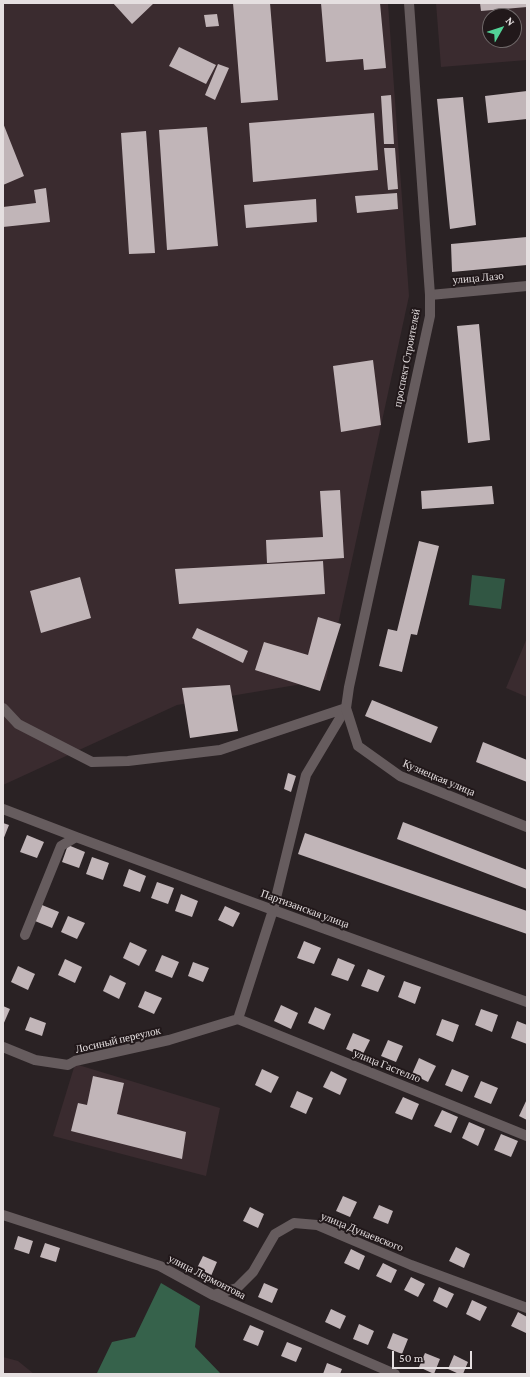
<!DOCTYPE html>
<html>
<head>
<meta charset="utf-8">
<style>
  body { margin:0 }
  #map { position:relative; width:530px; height:1377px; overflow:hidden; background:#2a2224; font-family:"Crimson Pro",serif }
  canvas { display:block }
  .frame { position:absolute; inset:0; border:4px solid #e5dfe0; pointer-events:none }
  .north { position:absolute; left:482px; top:8px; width:40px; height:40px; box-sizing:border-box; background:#21181a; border:1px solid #6f6869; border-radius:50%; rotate:51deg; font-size:11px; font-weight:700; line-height:16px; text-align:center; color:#e5dfe0 }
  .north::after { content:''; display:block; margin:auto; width:14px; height:18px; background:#52d397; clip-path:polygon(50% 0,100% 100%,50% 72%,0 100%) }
  .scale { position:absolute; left:392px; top:1351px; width:80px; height:18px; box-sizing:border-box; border:2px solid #e5dfe0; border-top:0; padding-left:5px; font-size:12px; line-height:14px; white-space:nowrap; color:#e5dfe0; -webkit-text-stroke:3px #21181a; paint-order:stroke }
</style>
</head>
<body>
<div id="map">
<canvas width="530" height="1377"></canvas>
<div class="frame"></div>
<div class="north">N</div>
<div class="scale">50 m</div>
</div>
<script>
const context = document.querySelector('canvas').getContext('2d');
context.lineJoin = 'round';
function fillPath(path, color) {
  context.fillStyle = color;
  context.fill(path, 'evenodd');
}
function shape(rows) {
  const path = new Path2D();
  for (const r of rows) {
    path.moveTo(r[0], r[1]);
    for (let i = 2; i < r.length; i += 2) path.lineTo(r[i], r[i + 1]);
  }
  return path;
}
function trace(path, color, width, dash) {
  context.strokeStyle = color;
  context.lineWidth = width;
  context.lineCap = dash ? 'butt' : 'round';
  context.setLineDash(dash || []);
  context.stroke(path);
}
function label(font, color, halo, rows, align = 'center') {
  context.font = font + ' "Crimson Pro",serif';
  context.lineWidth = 4;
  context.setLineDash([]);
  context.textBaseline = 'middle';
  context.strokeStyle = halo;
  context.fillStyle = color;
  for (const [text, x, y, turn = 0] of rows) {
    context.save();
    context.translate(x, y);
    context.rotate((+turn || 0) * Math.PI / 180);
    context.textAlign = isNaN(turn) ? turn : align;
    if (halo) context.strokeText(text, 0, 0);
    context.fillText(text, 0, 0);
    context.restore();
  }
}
fillPath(shape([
  [3,3,388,3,409,296,326,680,177,705,3,785],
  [436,3,527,3,527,60,441,67],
  [490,16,514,16,514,40,490,40],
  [527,638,527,697,506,688],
  [75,1064,220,1108,206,1176,53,1136],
  [3,1357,18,1361,34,1374,3,1374]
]), '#3a2b2f');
fillPath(shape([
  [472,575,505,579,501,609,469,605]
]), '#315643');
fillPath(shape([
  [161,1283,200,1306,195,1347,221,1374,97,1373,112,1342,135,1337]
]), '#36624b');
fillPath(shape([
  [113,3,154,3,132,24],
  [233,3,270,3,278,100,241,103],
  [321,3,380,3,386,68,364,70,363,59,326,62],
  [480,3,527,3,527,7,481,11],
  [217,14,219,26,206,27,204,15],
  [179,47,216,65,206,84,169,66],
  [218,64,229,68,215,100,205,95],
  [527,91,527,119,488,123,485,96],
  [391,95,394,144,384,144,381,96],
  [463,97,476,225,450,229,437,99],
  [374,113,378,170,253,182,249,123],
  [3,123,24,176,3,185],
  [207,127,218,246,167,250,159,130],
  [146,131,155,253,129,254,121,133],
  [384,148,395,148,398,189,388,190],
  [46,188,50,222,3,227,3,207,36,203,34,190],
  [397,193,398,209,357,213,355,196],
  [316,199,317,222,246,228,244,205],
  [527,237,527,265,452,272,451,244],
  [479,324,490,440,468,443,457,326],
  [373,360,381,425,341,432,333,366],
  [492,486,494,504,422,509,421,491],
  [340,490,344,558,267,563,266,540,323,537,320,491],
  [419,541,439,546,417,635,411,634,402,672,379,666,388,629,397,631],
  [323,561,325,594,179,604,175,569],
  [80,577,91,618,41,633,30,591],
  [318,617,341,624,320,691,255,670,264,642,308,655],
  [197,628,248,651,243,663,192,638],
  [230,685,238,731,190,738,182,688],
  [372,700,438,727,431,743,365,716],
  [483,742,527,760,527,782,476,762],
  [288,773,296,776,291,792,284,789],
  [403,822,527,870,527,889,397,839],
  [3,823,9,825,3,840],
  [305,833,527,911,527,934,298,854],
  [27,835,44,842,37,858,20,852],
  [68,845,85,852,79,868,62,862],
  [92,857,109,863,103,880,86,874],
  [129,869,146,876,140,892,123,886],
  [157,882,174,888,168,904,151,898],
  [181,894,198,901,192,917,175,911],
  [42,905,59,912,52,928,35,921],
  [225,906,240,913,233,927,218,920],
  [68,916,85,923,77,939,61,932],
  [304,941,321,948,314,964,297,958],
  [130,942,147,950,139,966,123,958],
  [162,955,179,962,172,978,155,971],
  [338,958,355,965,348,981,331,975],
  [65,959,82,967,75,983,58,975],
  [193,962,209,968,203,982,188,976],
  [18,966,35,974,28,990,11,982],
  [368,969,385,976,378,992,361,986],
  [110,975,126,983,119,999,103,991],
  [404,981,421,987,415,1004,398,997],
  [145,991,162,998,154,1014,138,1007],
  [281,1005,298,1013,291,1029,274,1021],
  [3,1006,10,1009,3,1025],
  [315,1007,331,1014,324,1030,308,1023],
  [481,1009,498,1015,492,1032,475,1025],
  [30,1017,46,1023,42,1036,25,1030],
  [442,1019,459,1025,453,1042,436,1035],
  [517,1021,527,1025,527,1044,511,1038],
  [353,1033,370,1040,362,1056,346,1049],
  [388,1040,403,1046,396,1062,381,1056],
  [419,1058,436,1066,428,1082,412,1074],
  [262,1069,279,1077,271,1093,255,1085],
  [452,1069,469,1076,462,1092,445,1085],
  [331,1071,347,1079,340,1095,323,1087],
  [93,1076,124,1083,117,1114,186,1132,182,1159,71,1131,78,1103,87,1105],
  [481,1081,498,1088,491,1104,474,1097],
  [297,1091,313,1098,306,1114,290,1107],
  [403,1097,419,1104,412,1120,395,1113],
  [527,1099,527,1120,519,1116],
  [442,1110,458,1117,451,1133,434,1126],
  [469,1122,485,1129,478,1146,462,1138],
  [501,1134,518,1141,511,1157,494,1150],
  [343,1196,357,1202,350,1217,336,1211],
  [379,1205,393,1211,388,1224,373,1218],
  [250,1207,264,1214,258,1228,243,1221],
  [18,1236,33,1241,29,1254,14,1249],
  [45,1243,60,1248,56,1262,40,1257],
  [456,1247,470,1254,464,1268,449,1261],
  [351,1249,365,1256,359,1270,344,1263],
  [203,1256,217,1262,211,1276,196,1270],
  [383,1263,397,1270,391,1283,376,1276],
  [411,1277,425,1284,418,1297,404,1290],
  [264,1283,278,1289,272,1303,258,1297],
  [439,1287,454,1294,447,1308,433,1301],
  [472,1300,487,1307,480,1321,466,1314],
  [331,1309,346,1316,340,1329,325,1322],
  [518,1312,527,1317,527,1330,526,1333,511,1326],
  [359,1324,374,1331,368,1345,353,1339],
  [250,1325,264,1331,258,1346,243,1340],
  [393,1333,408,1339,402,1354,387,1348],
  [287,1342,302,1348,296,1362,281,1356],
  [425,1353,440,1359,434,1374,419,1367],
  [454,1355,468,1362,463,1374,459,1374,448,1369],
  [327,1363,342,1369,340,1374,323,1374]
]), '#c1b5b8');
trace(shape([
  [3,708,18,724,92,762,128,761,220,750,346,708],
  [3,809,76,837],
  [25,935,61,846,76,837,273,910,527,1002],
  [238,1019,273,910,306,775,346,708],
  [238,1019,527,1136],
  [3,1047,35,1060,68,1065,75,1061,169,1040,238,1019],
  [3,1215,160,1266,213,1295,395,1374],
  [213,1295,237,1288,253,1272,275,1234,294,1223,317,1225,411,1265,527,1308]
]), '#665c5e', 10);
trace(shape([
  [430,295,527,286]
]), '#665c5e', 10);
trace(shape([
  [409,3,430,295,430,316,349,687,346,708,358,746,400,776,527,827]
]), '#665c5e', 10);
label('11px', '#e5dfe0', '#21181a', [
  ["улица Лазо",478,278,-5],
  ["проспект Строителей",407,358,-79],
  ["Кузнецкая улица",439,778,23],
  ["Партизанская улица",305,909,20],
  ["Лосиный переулок",118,1040,-13],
  ["улица Гастелло",387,1066,22],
  ["улица Дунаевского",362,1232,22],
  ["улица Лермонтова",207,1277,27]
]);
</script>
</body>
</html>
